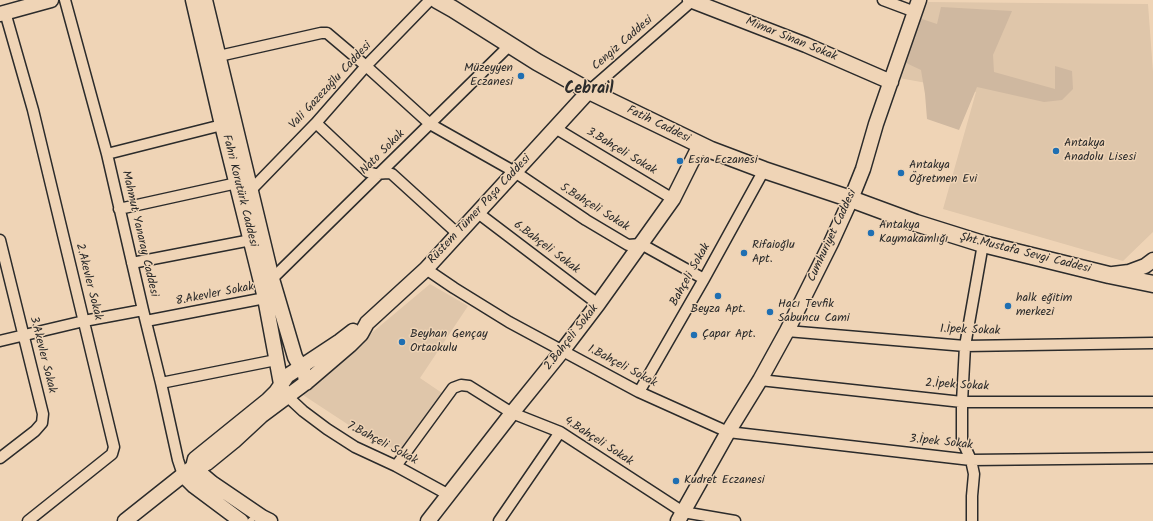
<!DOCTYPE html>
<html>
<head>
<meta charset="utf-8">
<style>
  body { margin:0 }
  canvas { display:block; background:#efd4b6 }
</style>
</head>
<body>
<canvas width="1153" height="521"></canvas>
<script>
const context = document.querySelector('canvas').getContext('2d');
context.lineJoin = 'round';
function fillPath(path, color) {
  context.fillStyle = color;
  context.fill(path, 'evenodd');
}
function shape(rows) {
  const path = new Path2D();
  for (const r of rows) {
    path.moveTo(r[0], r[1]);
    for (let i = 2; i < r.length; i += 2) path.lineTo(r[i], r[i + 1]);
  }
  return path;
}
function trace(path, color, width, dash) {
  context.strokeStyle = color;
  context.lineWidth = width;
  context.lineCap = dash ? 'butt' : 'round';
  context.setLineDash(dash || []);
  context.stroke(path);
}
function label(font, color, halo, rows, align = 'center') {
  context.font = font + ' Kalam,sans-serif';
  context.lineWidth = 3;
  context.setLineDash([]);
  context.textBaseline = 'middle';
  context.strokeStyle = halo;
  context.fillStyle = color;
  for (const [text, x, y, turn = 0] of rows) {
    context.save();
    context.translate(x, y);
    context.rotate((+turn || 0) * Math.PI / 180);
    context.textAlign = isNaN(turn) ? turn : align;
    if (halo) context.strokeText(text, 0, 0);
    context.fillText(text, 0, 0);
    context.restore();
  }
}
fillPath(shape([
  [925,2,1148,4,1153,72,1153,232,1123,261,943,209,976,92,899,78],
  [430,284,468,306,420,378,442,393,399,452,364,435,300,393]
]), '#dfc6aa');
fillPath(shape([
  [941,7,1012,11,993,55,994,72,1055,89,1055,66,1072,71,1073,89,1062,100,1044,102,977,87,959,130,927,119,925,94,921,70,904,62,919,18,937,24]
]), '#cfb8a0');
const lane = shape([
  [250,521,257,515]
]);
const street = shape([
  [65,0,107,154,143,310,161,383,178,460,183,475],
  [883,0,915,12],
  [5,12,33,110,114,447,112,454,28,521],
  [219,56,321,33,327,33,366,66,430,124,515,172,586,220,628,245,641,244,704,279],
  [589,91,693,0],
  [316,123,368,172,375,174,388,173,392,174,458,234],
  [555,128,673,199],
  [107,154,222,125],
  [251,190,316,123,366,66,430,0],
  [119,209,237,183],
  [478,213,598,304],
  [0,240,43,414,42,423,35,431,0,458],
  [132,263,251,240],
  [426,269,454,288,509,322,639,392,728,432,971,460,1153,458],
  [272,279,511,44],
  [146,321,265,298],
  [787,331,965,346,1153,343],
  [0,341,84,321,143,310],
  [760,380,962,402,1153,402],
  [161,383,276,360],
  [639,392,704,279,764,170],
  [288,397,303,411,327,429,355,447,396,466,449,495],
  [396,466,453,388,461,385,469,386,512,413,560,432,683,512,735,521],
  [499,521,560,432],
  [972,521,972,496,974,474,971,460,962,440,962,402,965,346,983,244]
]);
const secondary = shape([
  [193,0,222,125,265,298,281,384,283,391,288,397],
  [205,0,272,279,295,357,305,375,306,383],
  [690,0,806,45,891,82],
  [0,14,51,0],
  [1113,274,1129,272,1145,266,1153,260],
  [193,467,195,459,268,400,276,392,287,376,340,341,353,331],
  [193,467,212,483,262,517,270,521],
  [183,475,194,486,241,521],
  [125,521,193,467,201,466,207,463,234,441,261,416,308,381,350,345,361,334,367,323,426,269,589,91],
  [428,521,512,413,563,350,598,304,673,199,700,145],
  [678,521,728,432,760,380,787,331,831,243,851,199,863,169,876,124,919,0]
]);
const primary = shape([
  [437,0,453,9,537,62,589,91,711,150,764,170,851,199,916,223,983,244,1109,275,1153,284]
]);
trace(lane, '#2b2b2b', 8);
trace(street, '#2b2b2b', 13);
trace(secondary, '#2b2b2b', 17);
trace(primary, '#2b2b2b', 19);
trace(lane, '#efd4b6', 5);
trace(street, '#efd4b6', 10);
trace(secondary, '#efd4b6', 14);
trace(primary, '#efd4b6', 16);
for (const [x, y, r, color] of [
  [521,76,4,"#1f6fb2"],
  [1056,151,4,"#1f6fb2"],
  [680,161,4,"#1f6fb2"],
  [901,173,4,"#1f6fb2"],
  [871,233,4,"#1f6fb2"],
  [744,253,4,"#1f6fb2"],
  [718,296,4,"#1f6fb2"],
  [1008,306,4,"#1f6fb2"],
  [770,312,4,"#1f6fb2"],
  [694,335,4,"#1f6fb2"],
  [402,342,4,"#1f6fb2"],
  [676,481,4,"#1f6fb2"]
]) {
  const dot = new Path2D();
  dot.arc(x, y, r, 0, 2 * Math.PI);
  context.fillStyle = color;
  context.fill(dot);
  trace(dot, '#efd4b6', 1.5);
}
label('12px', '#2b2b2b', '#efd4b6', [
  ["Mimar Sinan Sokak",791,40,22],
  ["Cengiz Caddesi",623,44,-41],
  ["Vali Gazezoğlu Caddesi",331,86,-47],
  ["Fatih Caddesi",658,125,26],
  ["3.Bahçeli Sokak",621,152,31],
  ["Nato Sokak",383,153,-45],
  ["Fahri Korutürk Caddesi",239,191,76],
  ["5.Bahçeli Sokak",594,208,32],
  ["Rüstem Tümer Paşa Caddesi",480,210,-47],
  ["Mahmut Yanaray Caddesi",139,234,77],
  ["Cumhuriyet Caddesi",833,236,-65],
  ["6.Bahçeli Sokak",546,248,37],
  ["Şht.Mustafa Sevgi Caddesi",1025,254,14],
  ["Bahçeli Sokak",691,275,-61],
  ["2.Akevler Sokak",88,282,76],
  ["8.Akevler Sokak",215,295,-11],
  ["1.İpek Sokak",970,331,2],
  ["2.Bahçeli Sokak",572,338,-52],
  ["3.Akevler Sokak",42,355,76],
  ["1.Bahçeli Sokak",622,367,28],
  ["2.İpek Sokak",957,386,3],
  ["4.Bahçeli Sokak",598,442,33],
  ["3.İpek Sokak",941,443,6],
  ["7.Bahçeli Sokak",382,444,28]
]);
label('12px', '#2b2b2b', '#efd4b6', [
  ["Müzeyyen",513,69,"right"],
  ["Eczanesi",513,83,"right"],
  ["Antakya",1064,144],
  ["Anadolu Lisesi",1064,158],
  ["Esra Eczanesi",688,161],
  ["Antakya",909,166],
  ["Öğretmen Evi",909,180],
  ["Antakya",879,226],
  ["Kaymakamlığı",879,240],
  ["Rifaioğlu",752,246],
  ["Apt.",752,260],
  ["halk eğitim",1016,299],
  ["merkezi",1016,313],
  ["Hacı Tevfik",778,305],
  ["Sabuncu Cami",778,319],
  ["Beyza Apt.",718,310,"center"],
  ["Beyhan Gençay",410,335],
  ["Ortaokulu",410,349],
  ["Çapar Apt.",702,335],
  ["Kudret Eczanesi",684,481]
], 'left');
label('bold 16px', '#2b2b2b', '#efd4b6', [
  ["Cebrail",589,90]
]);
</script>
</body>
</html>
